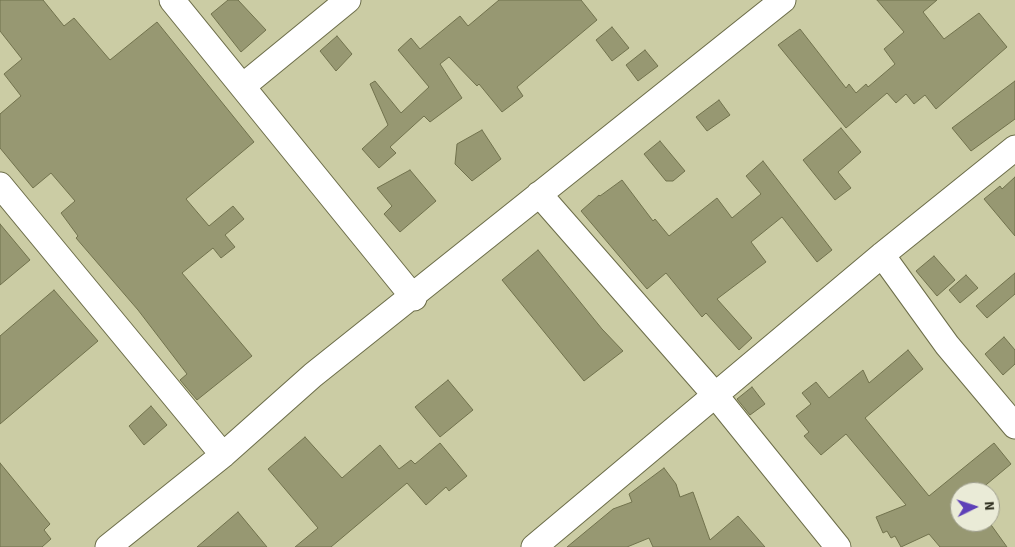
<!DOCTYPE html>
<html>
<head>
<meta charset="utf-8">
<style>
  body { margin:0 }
  #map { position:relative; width:1015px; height:547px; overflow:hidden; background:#cbcca4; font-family:"Source Sans 3",sans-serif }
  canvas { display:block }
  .north { position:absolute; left:950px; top:482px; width:50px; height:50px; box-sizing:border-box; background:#eaebd7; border:1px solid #9f9f8d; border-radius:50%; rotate:86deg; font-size:14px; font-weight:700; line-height:20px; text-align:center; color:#2e2e1f }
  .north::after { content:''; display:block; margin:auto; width:18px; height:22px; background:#5e40b8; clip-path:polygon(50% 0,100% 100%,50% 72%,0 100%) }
</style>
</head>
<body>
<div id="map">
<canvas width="1015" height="547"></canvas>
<div class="north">N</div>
</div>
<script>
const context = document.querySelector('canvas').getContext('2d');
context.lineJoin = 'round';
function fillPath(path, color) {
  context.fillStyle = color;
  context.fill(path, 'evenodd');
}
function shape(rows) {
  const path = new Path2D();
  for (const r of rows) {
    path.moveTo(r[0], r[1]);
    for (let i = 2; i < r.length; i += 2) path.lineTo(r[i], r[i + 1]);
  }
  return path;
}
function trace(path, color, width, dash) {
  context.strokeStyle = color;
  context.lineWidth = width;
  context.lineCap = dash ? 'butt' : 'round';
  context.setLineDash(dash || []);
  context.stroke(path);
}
const building = shape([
  [0,0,43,0,64,26,74,18,110,60,157,22,254,142,186,199,209,226,233,206,244,219,225,235,235,247,221,258,213,248,182,273,252,356,197,400,180,380,187,374,138,310,76,238,78,236,61,213,75,201,51,173,33,188,0,148,0,114,21,96,4,74,22,59,0,31,0,0],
  [228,0,238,0,266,30,241,52,211,14,228,0],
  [499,0,581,0,597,20,517,87,523,96,502,112,479,84,477,86,449,57,440,64,462,98,430,122,424,116,390,147,396,153,379,168,362,149,388,125,370,84,375,81,401,113,429,87,398,50,411,38,420,49,460,16,468,26,499,0],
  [877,0,937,0,923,12,944,39,979,13,1007,47,936,109,925,95,914,104,906,94,896,103,887,93,846,128,778,45,800,29,846,88,849,84,856,93,866,84,868,87,895,64,884,49,904,32,877,0],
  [612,27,629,48,612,61,596,40,612,27],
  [337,36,352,54,336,71,320,51,337,36],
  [645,50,658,66,638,81,626,65,645,50],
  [1015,81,1015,119,971,151,952,128,1015,81],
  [719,100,730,115,707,131,696,117,719,100],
  [841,128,861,152,838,172,851,188,835,200,803,160,841,128],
  [482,130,501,159,472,181,455,164,457,144,482,130],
  [660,141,685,171,673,181,666,181,644,154,660,141],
  [763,161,832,250,817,262,782,217,751,242,766,262,717,299,752,338,739,350,706,313,702,317,666,273,647,289,581,211,599,195,600,196,622,180,653,221,655,219,669,236,717,198,732,218,761,194,746,176,763,161],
  [410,170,436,201,400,232,384,214,392,206,377,188,410,170],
  [1015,177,1015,236,984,199,1000,186,1002,189,1015,177],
  [0,224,30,260,0,285,0,224],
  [538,250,602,329,623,351,584,381,502,280,538,250],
  [934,256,955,280,937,296,916,271,934,256],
  [1015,273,1015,294,987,318,976,306,1015,273],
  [966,275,978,288,960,303,949,290,966,275],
  [54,290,98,341,0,424,0,336,54,290],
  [1004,337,1015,350,1015,364,1003,375,985,354,1004,337],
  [908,350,923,369,865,418,929,496,994,443,1011,464,981,489,984,492,960,492,960,522,989,522,1007,547,940,547,929,534,901,547,895,536,891,538,887,531,883,533,876,517,906,505,846,434,821,455,804,436,809,432,796,416,811,404,802,393,816,382,829,398,863,370,869,383,908,350],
  [448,380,473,410,440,437,415,407,448,380],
  [752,387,765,404,750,415,737,399,752,387],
  [151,406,167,425,144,445,129,426,151,406],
  [305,437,342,478,380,445,399,469,411,460,415,464,440,443,467,476,449,491,446,487,426,505,407,483,331,547,295,547,318,528,268,469,305,437],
  [0,463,50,524,44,530,51,539,42,547,0,547,0,463],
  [664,468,676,484,680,497,693,492,710,540,738,516,765,547,653,547,649,538,627,547,567,547,613,509,632,502,629,494,664,468],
  [238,512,267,547,197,547,238,512]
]);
fillPath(building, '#979872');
trace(building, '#71724d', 1);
const street = shape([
  [172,0,414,298],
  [243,86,348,0],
  [0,185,223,455],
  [539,194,716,396,838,547],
  [882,255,947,345,1015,426],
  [108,547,223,455,313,375,783,0],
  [534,547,882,255,1015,148]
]);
trace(street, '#6c6d49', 27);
trace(street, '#fff', 25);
</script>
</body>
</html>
